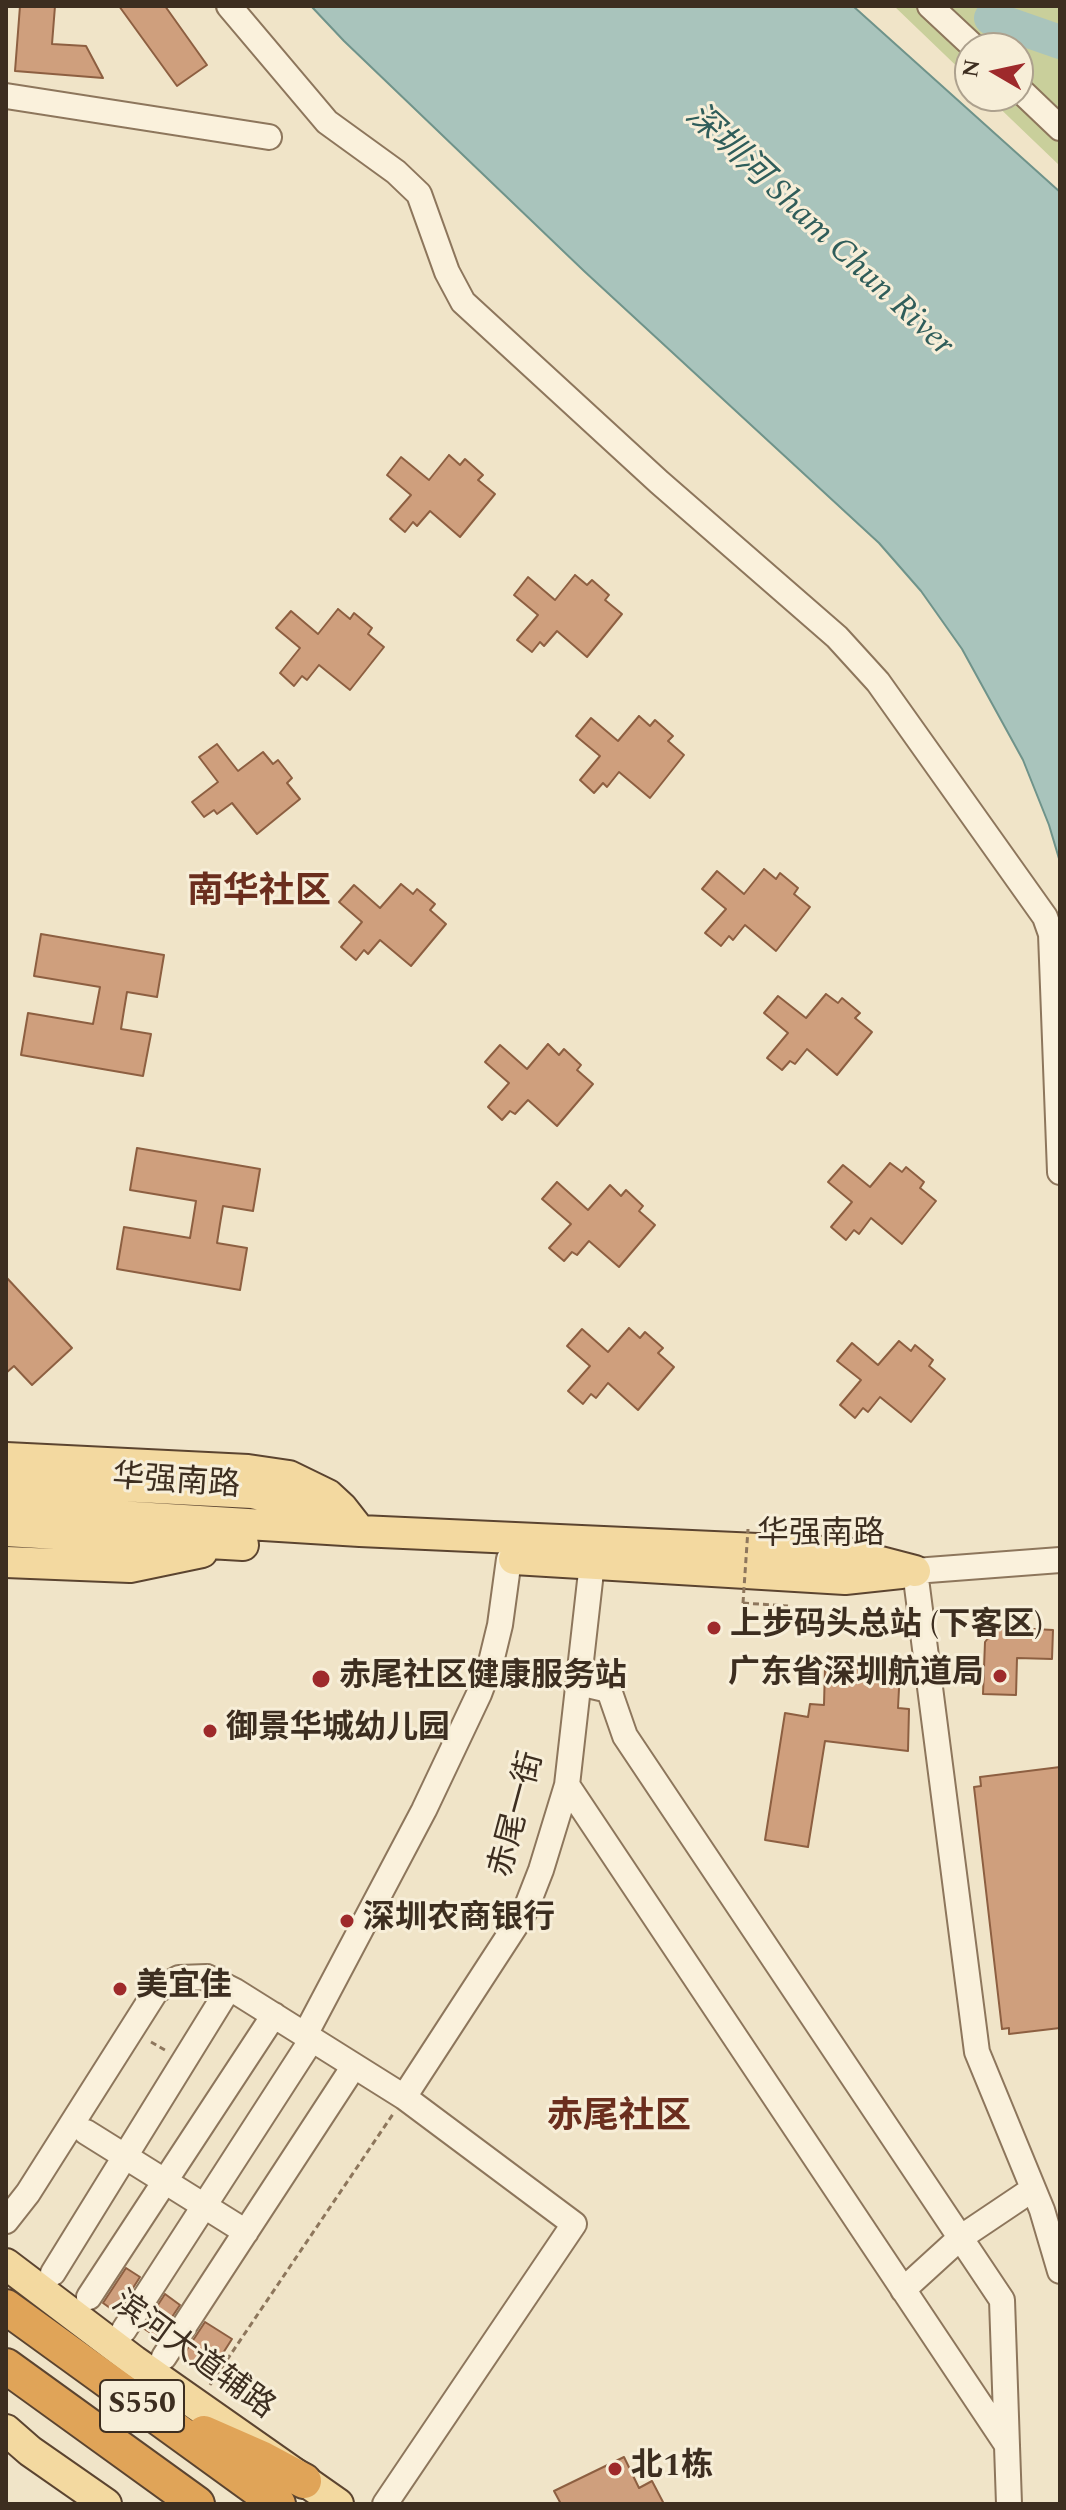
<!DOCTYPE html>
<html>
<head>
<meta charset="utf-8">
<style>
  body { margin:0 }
  #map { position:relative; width:1066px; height:2510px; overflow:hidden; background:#f0e4c8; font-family:Spectral,serif }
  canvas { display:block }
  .frame { position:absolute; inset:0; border:8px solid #3d2e20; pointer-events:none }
  .north { position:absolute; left:954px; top:32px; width:80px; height:80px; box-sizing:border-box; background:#f7eed8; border:2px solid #ada18e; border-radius:50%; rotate:279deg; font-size:22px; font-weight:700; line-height:32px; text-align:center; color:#3d2e20 }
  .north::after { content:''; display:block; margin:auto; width:28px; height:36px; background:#9e2a2b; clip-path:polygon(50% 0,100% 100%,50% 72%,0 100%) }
</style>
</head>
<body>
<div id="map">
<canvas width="1066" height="2510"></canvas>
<div class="frame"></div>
<div class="north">N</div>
</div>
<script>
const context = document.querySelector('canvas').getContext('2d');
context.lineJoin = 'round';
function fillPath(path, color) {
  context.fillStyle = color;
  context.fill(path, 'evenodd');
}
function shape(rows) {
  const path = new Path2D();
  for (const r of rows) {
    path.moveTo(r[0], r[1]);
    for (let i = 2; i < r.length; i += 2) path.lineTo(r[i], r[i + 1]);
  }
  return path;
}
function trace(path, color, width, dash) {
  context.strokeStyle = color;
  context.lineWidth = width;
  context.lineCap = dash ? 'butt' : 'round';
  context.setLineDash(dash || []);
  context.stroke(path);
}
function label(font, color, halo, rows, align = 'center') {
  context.font = font + ' Spectral,"Noto Sans SC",serif';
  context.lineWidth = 6;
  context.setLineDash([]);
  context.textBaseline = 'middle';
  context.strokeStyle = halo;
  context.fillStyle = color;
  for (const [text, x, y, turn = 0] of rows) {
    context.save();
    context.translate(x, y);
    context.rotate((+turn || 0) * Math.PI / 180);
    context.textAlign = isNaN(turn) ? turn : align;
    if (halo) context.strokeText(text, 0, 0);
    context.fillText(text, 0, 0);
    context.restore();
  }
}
fillPath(shape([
  [894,6,1060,6,1060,166,987,96,1018,96,1018,48,970,48,970,79]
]), '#c9cf9b');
const water = shape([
  [311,6,853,6,1060,192,1060,862,1049,825,1023,760,962,649,921,591,879,543,584,271,344,41,311,6]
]);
fillPath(water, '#a9c4bc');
trace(water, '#6f938a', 2);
trace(shape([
  [991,18,1060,42]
]), '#a9c4bc', 34);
const building = shape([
  [20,6,55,6,52,44,86,46,103,78,15,71,20,6],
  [119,6,165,6,207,65,177,86,119,6],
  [449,455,460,465,465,459,483,475,478,480,495,494,460,537,430,511,417,526,413,522,405,532,390,519,411,495,387,475,401,457,429,480,449,455],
  [575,575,587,585,592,580,609,595,605,600,622,614,587,657,557,631,544,646,540,642,532,652,517,640,538,615,514,595,528,577,555,600,575,575],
  [338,609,350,619,354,613,372,628,368,634,384,647,350,690,319,665,307,680,302,676,294,686,280,673,300,648,276,628,291,611,318,634,338,609],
  [639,716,650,726,655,720,673,736,668,741,684,755,650,798,619,772,607,787,603,783,594,793,580,780,600,756,576,736,591,718,618,741,639,716],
  [217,744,238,771,263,752,273,764,278,760,292,778,287,783,300,799,257,834,232,803,217,814,214,810,204,817,192,802,218,782,199,757,217,744],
  [764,869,776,879,780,873,798,888,794,894,810,907,776,951,745,925,733,940,729,936,721,946,705,933,726,909,702,889,717,871,744,894,764,869],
  [401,884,413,894,417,889,435,904,430,910,446,924,411,966,380,940,368,954,364,950,356,960,341,947,362,922,339,902,354,885,380,908,401,884],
  [41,934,164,955,157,997,127,992,124,1010,121,1029,151,1034,143,1076,21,1055,28,1013,93,1024,100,987,34,976,41,934],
  [826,994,838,1003,842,998,860,1013,855,1018,872,1032,837,1075,807,1049,795,1064,790,1061,782,1070,767,1058,788,1033,764,1013,778,996,806,1018,826,994],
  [548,1044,559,1055,564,1049,581,1065,577,1070,593,1084,557,1126,528,1100,515,1114,510,1111,502,1120,488,1107,509,1083,485,1062,500,1045,527,1069,548,1044],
  [137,1148,260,1169,253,1211,223,1206,220,1224,217,1243,247,1248,240,1290,117,1269,124,1227,190,1238,193,1220,196,1201,130,1190,137,1148],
  [890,1163,902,1172,906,1167,924,1182,920,1188,936,1201,902,1244,871,1218,859,1234,854,1230,846,1240,831,1227,852,1202,828,1182,843,1165,870,1187,890,1163],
  [557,1182,588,1210,610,1185,621,1196,626,1190,643,1206,639,1211,655,1225,619,1267,589,1241,577,1255,572,1252,564,1261,549,1248,571,1224,542,1199,557,1182],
  [6,1277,72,1348,32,1385,14,1366,6,1373,6,1277],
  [629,1328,640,1338,645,1332,663,1348,658,1353,674,1367,638,1410,608,1383,596,1398,591,1394,583,1404,568,1391,590,1366,567,1346,582,1329,608,1352,629,1328],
  [899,1341,911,1351,915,1345,933,1360,929,1366,945,1379,911,1422,880,1397,868,1412,863,1408,855,1418,840,1405,861,1380,837,1361,852,1343,878,1365,899,1341],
  [997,1627,1053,1630,1052,1659,1017,1658,1016,1695,983,1694,985,1642,997,1627],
  [825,1666,900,1669,898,1708,909,1709,908,1751,825,1741,808,1847,765,1840,785,1713,808,1717,810,1704,824,1705,825,1666],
  [1060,1767,1060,2028,1009,2034,1009,2028,1002,2029,974,1787,981,1786,980,1777,1060,1767],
  [126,2268,140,2277,117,2313,103,2303,126,2268],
  [165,2294,180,2305,158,2338,143,2328,165,2294],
  [205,2322,232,2339,209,2375,182,2357,205,2322],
  [624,2457,639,2488,652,2481,664,2504,561,2504,554,2491,624,2457]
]);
fillPath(building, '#cf9f7d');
trace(building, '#8d5f41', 2);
const minor = shape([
  [229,6,327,122,396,172,419,194,447,272,463,302,659,482,837,637,878,682,1045,917,1051,934,1060,1172],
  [930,6,975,48],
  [1018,88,1060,128],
  [6,96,269,137],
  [1060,1560,915,1571,977,2052,1042,2210,1060,2271],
  [579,1683,609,1690,625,1736,1002,2300,1009,2504],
  [567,1785,1007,2445],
  [305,2035,424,1810,479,1694,491,1662,500,1625,509,1559],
  [404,2097,525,1911,541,1870,567,1785,592,1563],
  [86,2132,246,2232],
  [6,2221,28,2193,156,1991,179,1978,207,1977,235,1991,404,2097,574,2224,385,2504],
  [53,2273,229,1988],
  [903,2290,960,2238,1033,2189],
  [89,2297,274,2015],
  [124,2330,312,2039],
  [164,2357,354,2066]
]);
const major = shape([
  [6,1458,248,1470,289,1476,328,1495,342,1508,360,1531],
  [6,1480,252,1493,298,1504,344,1523],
  [6,1509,360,1531,846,1553,915,1571],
  [6,1531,243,1545],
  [514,1559,845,1579,901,1573],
  [6,1562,130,1567,202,1552],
  [6,2264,134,2361,338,2504],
  [6,2430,30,2451,106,2504]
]);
const highway = shape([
  [6,2307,278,2504],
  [6,2366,197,2504],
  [204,2433,261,2458,304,2481]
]);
trace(minor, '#8d765c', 28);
trace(major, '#5b4430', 34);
trace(highway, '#5b4430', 38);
trace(shape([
  [743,1603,788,1606],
  [151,2042,165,2050],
  [210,2385,393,2114]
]), '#8d765c', 3, [6, 4]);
trace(minor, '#faf1dc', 24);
trace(major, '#f3d9a0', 30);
trace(highway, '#e0a458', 34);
trace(shape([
  [743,1603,748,1529]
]), '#8d765c', 3, [6, 4]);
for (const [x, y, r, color] of [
  [714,1628,8,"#9e2a2b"],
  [1000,1676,8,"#9e2a2b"],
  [321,1679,10,"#9e2a2b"],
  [210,1731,8,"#9e2a2b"],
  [347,1921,8,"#9e2a2b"],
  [120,1989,8,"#9e2a2b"],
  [615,2469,8,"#9e2a2b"]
]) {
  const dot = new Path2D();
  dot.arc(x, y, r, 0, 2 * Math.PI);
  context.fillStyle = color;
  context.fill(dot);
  trace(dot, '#f7eed8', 3);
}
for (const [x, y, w] of [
  [142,2406,84]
]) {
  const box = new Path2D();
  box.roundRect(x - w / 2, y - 26, w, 52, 6);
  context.fillStyle = '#f7eed8';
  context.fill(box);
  trace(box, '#3d2e20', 2);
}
label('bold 30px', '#3d2e20', null, [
  ["S550",142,2406]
]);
label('32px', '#3d2e20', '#f7eed8', [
  ["华强南路",176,1484,4],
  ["华强南路",821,1537],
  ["赤尾一街",519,1815,-75],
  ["滨河大道辅路",192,2357,36]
]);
label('bold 32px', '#3d2e20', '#f7eed8', [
  ["上步码头总站 (下客区)",730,1628],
  ["广东省深圳航道局",984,1676,"right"],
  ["赤尾社区健康服务站",339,1679],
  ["御景华城幼儿园",226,1731],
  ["深圳农商银行",363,1921],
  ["美宜佳",136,1989],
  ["北1栋",631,2469]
], 'left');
label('italic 34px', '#2f5d5a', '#f7eed8', [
  ["深圳河 Sham Chun River",818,232,43]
]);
label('bold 36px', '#6b2e1e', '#f7eed8', [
  ["南华社区",259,895],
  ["赤尾社区",619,2120]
]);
</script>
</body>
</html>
